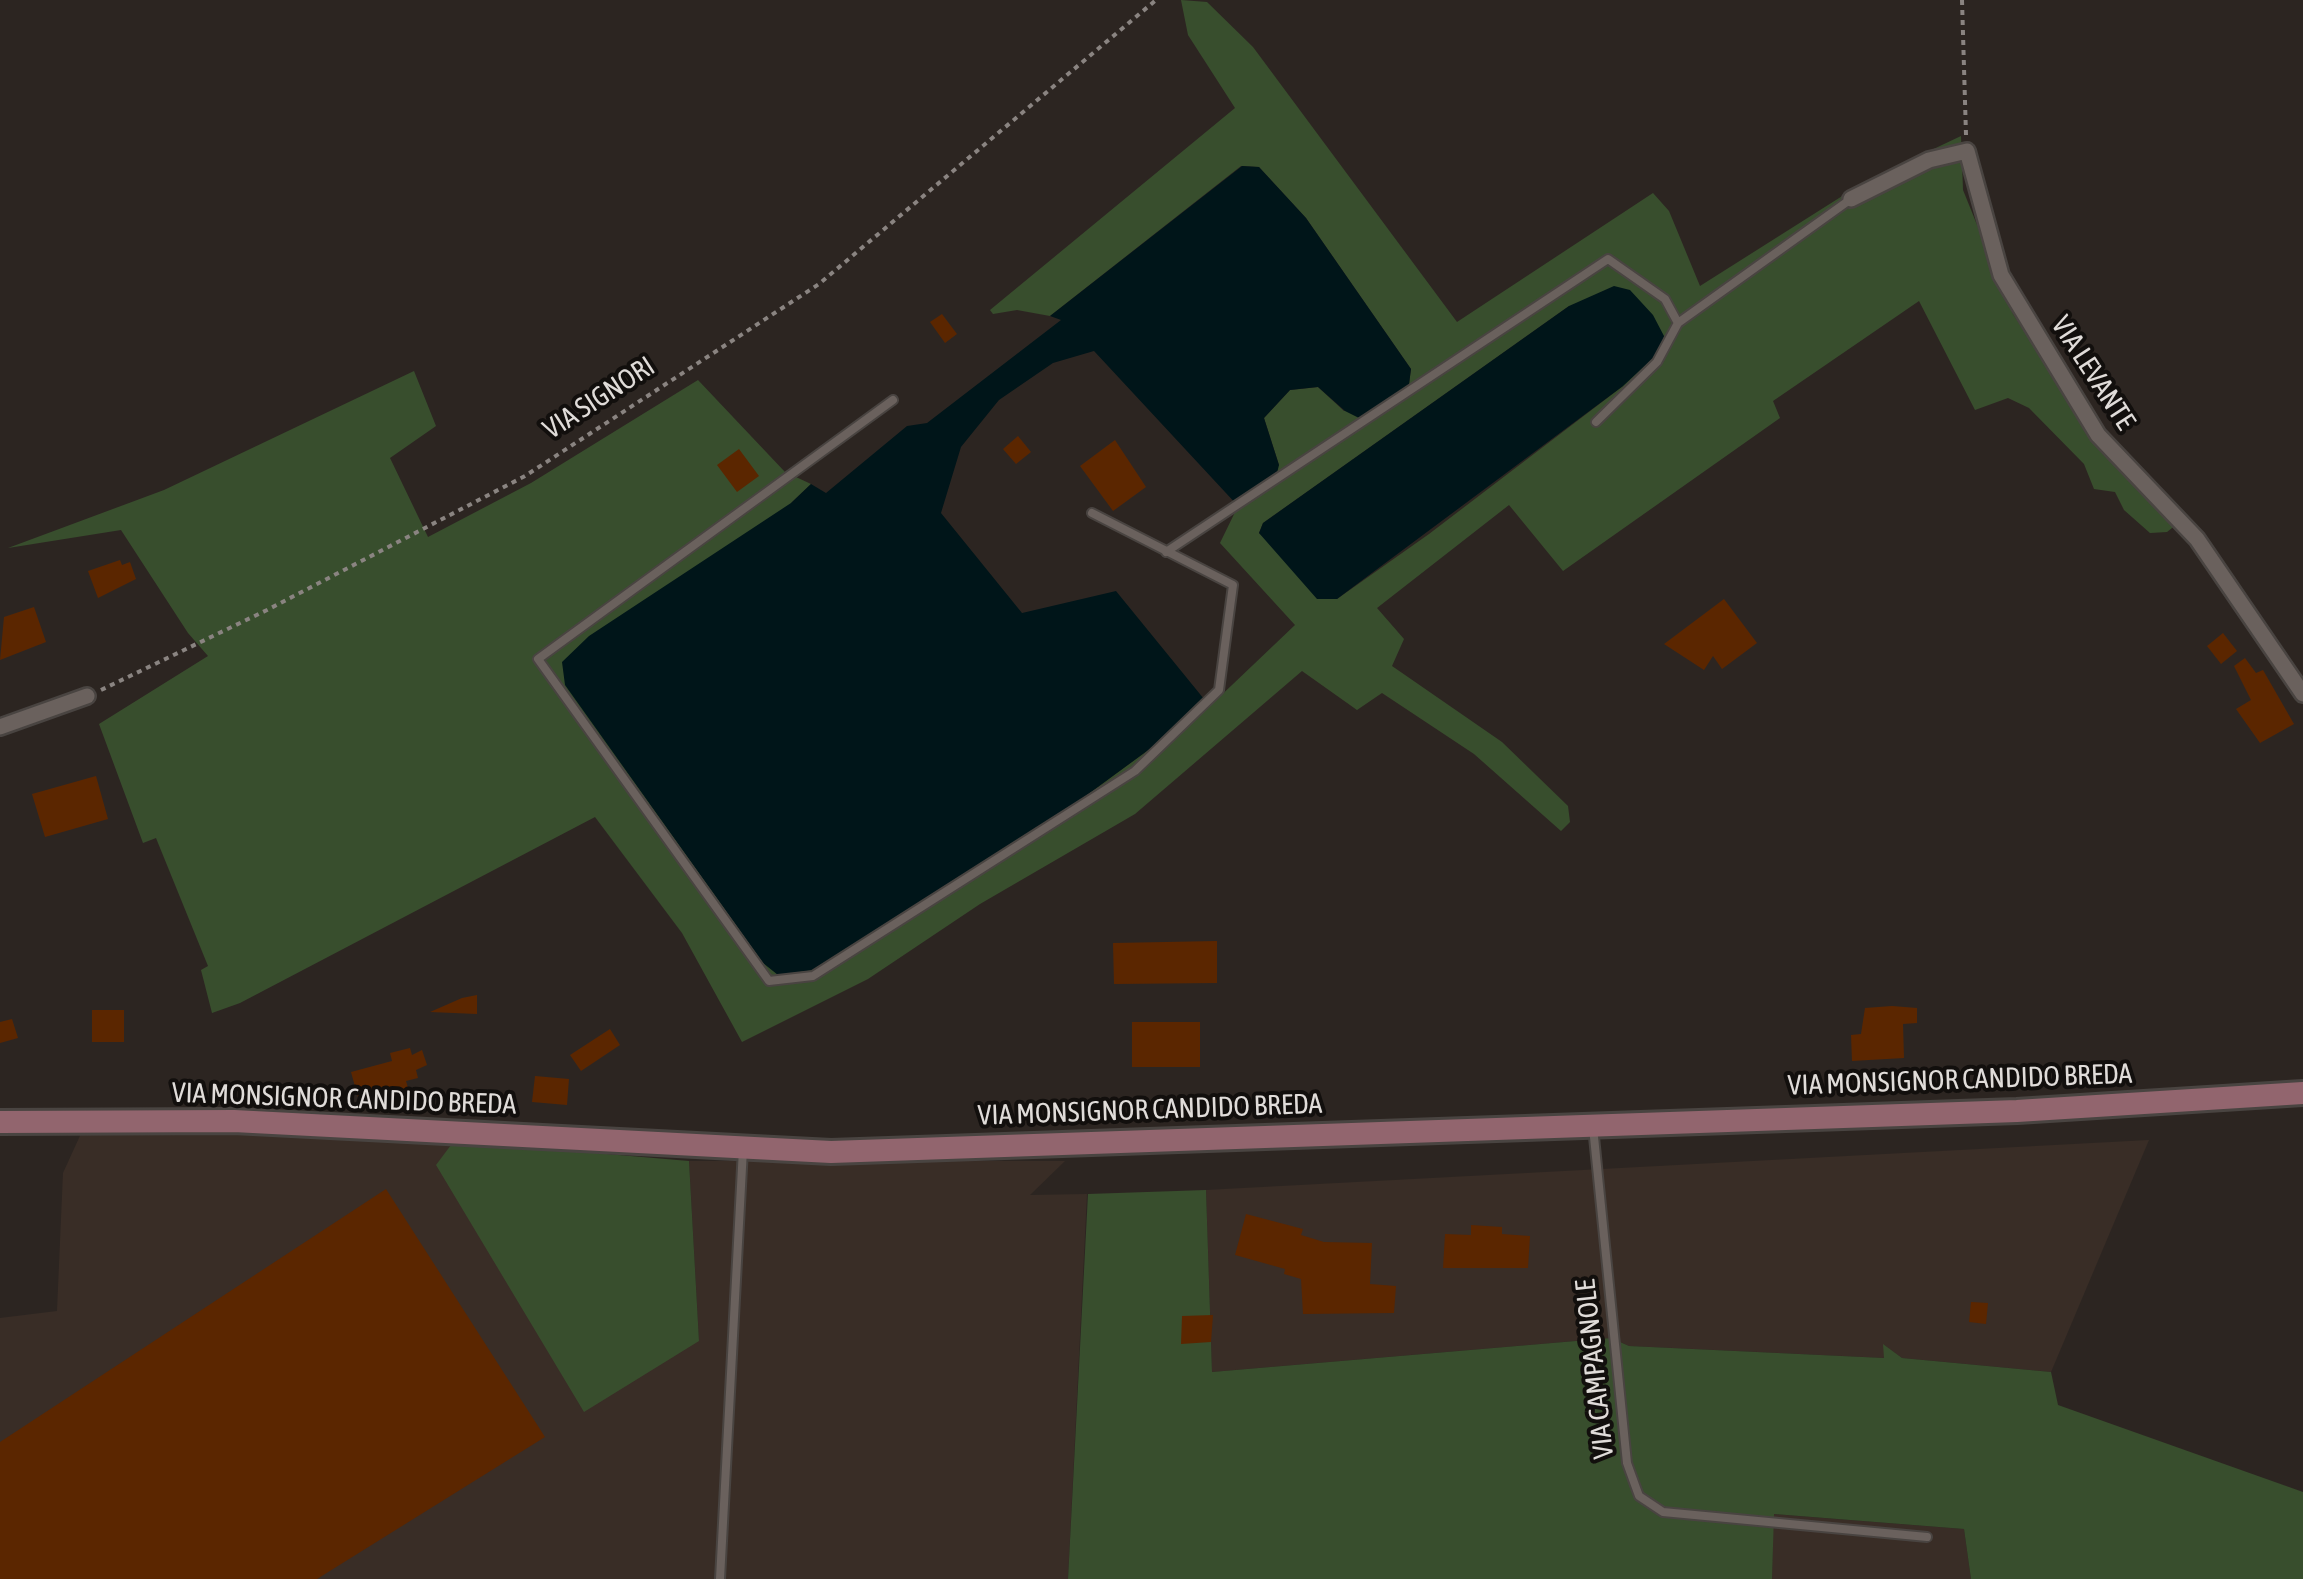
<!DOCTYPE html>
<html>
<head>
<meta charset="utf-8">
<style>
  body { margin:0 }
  canvas { display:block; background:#2c2521 }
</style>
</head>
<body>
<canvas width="2303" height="1579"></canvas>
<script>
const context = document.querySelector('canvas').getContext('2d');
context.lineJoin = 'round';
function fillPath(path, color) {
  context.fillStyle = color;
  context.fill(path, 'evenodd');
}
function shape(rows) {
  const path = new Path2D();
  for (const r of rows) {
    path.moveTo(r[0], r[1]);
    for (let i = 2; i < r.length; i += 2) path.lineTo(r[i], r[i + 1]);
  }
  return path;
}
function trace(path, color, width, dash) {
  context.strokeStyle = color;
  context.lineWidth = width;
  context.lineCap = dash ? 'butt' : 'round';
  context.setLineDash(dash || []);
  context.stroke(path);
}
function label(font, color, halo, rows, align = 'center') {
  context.font = font + ' "Asap Condensed",sans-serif';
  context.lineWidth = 8;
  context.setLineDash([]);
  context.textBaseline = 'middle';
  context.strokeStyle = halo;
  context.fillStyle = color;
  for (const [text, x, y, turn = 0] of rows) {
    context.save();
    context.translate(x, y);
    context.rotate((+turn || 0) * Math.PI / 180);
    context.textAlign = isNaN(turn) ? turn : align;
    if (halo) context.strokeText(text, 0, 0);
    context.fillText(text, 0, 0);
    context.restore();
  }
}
fillPath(shape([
  [266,1126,454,1141,699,1341,689,1161,1065,1161,1030,1195,1087,1194,1068,1579,0,1579,0,1318,57,1311,63,1173,84,1127],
  [2149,1140,2051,1372,1902,1358,1884,1345,1884,1358,1629,1346,1611,1338,1212,1372,1206,1190],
  [1773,1514,1964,1529,1971,1579,1772,1579]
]), '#392d26');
fillPath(shape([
  [1181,0,1207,2,1253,47,1457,322,1653,193,1669,211,1700,286,1866,181,1961,136,1963,190,2013,314,2086,426,2177,524,2167,532,2150,533,2124,510,2115,492,2094,489,2084,464,2029,408,2008,398,1975,410,1919,301,1773,401,1780,418,1563,571,1509,505,1377,608,1404,639,1392,666,1502,742,1568,806,1570,822,1561,831,1474,754,1382,693,1357,710,1302,671,1135,814,980,904,868,979,742,1042,682,933,595,817,240,1003,212,1013,201,970,208,966,156,838,143,843,99,724,208,656,188,633,121,530,8,548,164,490,414,371,436,426,390,458,428,537,531,483,698,380,785,472,811,484,791,503,902,915,1076,803,1166,737,1204,699,1211,705,1295,625,1220,543,1238,506,1279,465,1264,418,1290,390,1318,387,1344,411,1408,392,1411,369,1306,218,1259,167,1241,166,1050,316,1017,310,993,314,990,310,1235,108,1188,35],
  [1569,306,1623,386,1429,534,1337,599,1259,533,1263,523],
  [454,1141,689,1161,699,1341,584,1412,436,1165],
  [1206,1190,1212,1372,1611,1338,1629,1346,1884,1358,1883,1344,1902,1358,2051,1372,2058,1405,2303,1492,2303,1579,1971,1579,1964,1529,1774,1514,1772,1579,1068,1579,1088,1194]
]), '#384e2d');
fillPath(shape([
  [1242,166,1259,167,1306,218,1411,369,1408,392,1367,422,1345,411,1318,387,1290,390,1264,418,1279,465,1276,477,1238,506,1094,351,1053,363,999,400,961,447,941,513,1022,613,1116,591,1204,699,1166,737,1076,803,814,970,778,975,763,963,565,685,562,662,589,636,791,503,811,484,826,493,907,426,927,423,1061,320,1050,316],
  [1614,286,1630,290,1653,315,1664,336,1662,350,1623,386,1337,599,1317,599,1259,533,1263,523,1569,306]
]), '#001519');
fillPath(shape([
  [942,314,957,334,945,343,930,322],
  [1018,436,1031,452,1016,464,1003,449],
  [1115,440,1146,487,1113,511,1080,466],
  [739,449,759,476,737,492,717,465],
  [120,560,122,565,130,562,136,579,98,598,88,571],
  [1724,599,1757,643,1722,669,1713,656,1704,670,1664,644],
  [34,607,46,642,0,660,4,617],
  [2223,633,2237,651,2221,664,2207,646],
  [2245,658,2256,673,2263,670,2294,724,2260,743,2236,709,2251,700,2234,666],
  [96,776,108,819,45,837,32,794],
  [1217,941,1217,983,1114,984,1113,943],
  [477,995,477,1014,430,1012,462,998],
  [1892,1006,1917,1008,1917,1023,1903,1024,1904,1058,1852,1061,1851,1035,1861,1034,1865,1008],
  [92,1010,124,1010,124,1042,92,1042],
  [12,1019,18,1038,0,1043,0,1022],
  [1132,1022,1200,1022,1200,1067,1132,1067],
  [610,1029,620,1045,581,1071,570,1055],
  [410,1048,412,1055,422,1050,427,1065,416,1070,418,1078,406,1081,408,1088,359,1101,351,1072,392,1061,390,1053],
  [535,1076,569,1079,567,1105,532,1102],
  [386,1189,545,1437,317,1579,0,1579,0,1442],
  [1246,1214,1303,1229,1301,1235,1324,1242,1372,1243,1370,1284,1396,1286,1394,1313,1303,1314,1301,1279,1284,1274,1285,1269,1235,1255],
  [1471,1225,1502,1227,1502,1234,1530,1236,1528,1268,1443,1268,1445,1234,1471,1235],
  [1971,1302,1988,1303,1986,1324,1969,1322],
  [1213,1315,1211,1342,1181,1344,1182,1316]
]), '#5b2600');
const service = shape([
  [1678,323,1851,199],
  [893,400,538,659,769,981,813,976,1135,771,1219,690,1233,585,1092,513],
  [1166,552,1608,259,1665,299,1678,323,1657,362,1596,422],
  [1593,1127,1627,1463,1639,1496,1663,1512,1927,1537],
  [720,1579,743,1149]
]);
const minor = shape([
  [1851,199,1929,160,1967,151,2001,275,2098,435,2197,539,2303,694],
  [0,727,87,696]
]);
const secondary = shape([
  [0,1122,234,1121,831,1152,2017,1111,2303,1093]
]);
trace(service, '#494441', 12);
trace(minor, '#494441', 20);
trace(secondary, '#494441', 28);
trace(shape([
  [1962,0,1966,135],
  [101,690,267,610,525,476,819,284,1156,0]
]), '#8a8481', 4, [5, 5]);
trace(service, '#6a615d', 8);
trace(minor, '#6a615d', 15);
trace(secondary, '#92656e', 22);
label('28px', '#e0dcd9', '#120f0d', [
  ["VIA LEVANTE",2093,373,57],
  ["VIA SIGNORI",599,398,-33],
  ["VIA MONSIGNOR CANDIDO BREDA",1960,1080,-2],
  ["VIA MONSIGNOR CANDIDO BREDA",344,1099,2],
  ["VIA MONSIGNOR CANDIDO BREDA",1150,1110,-2],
  ["VIA CAMPAGNOLE",1595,1369,-96]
]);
</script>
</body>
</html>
